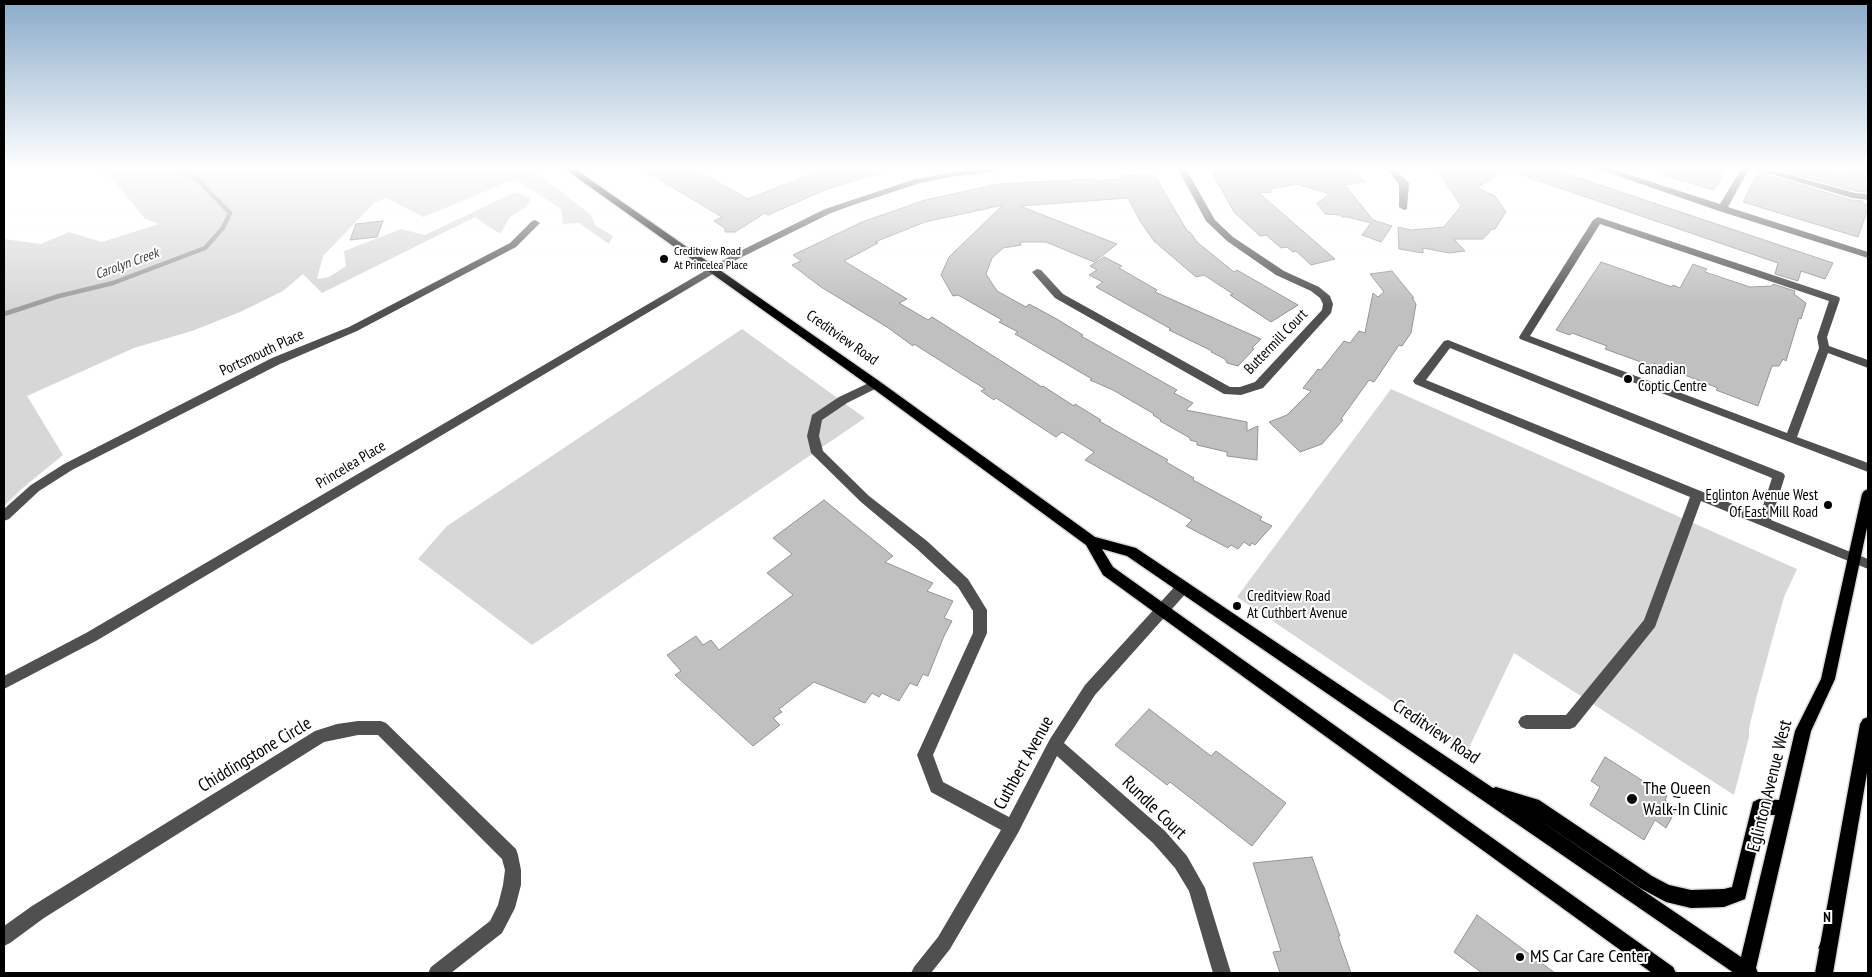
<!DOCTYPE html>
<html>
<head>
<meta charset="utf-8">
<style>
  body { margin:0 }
  #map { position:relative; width:1872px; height:977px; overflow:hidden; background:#fff; font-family:"PT Sans Narrow",sans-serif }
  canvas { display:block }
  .frame { position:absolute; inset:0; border:5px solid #000; pointer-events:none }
  .north { position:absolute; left:1802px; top:907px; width:50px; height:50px; -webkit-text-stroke:4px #fff; paint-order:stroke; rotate:0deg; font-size:14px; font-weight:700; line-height:20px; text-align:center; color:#000 }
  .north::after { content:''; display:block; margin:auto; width:18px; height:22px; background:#000; clip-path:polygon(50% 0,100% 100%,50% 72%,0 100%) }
</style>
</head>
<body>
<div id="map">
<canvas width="1872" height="977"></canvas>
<div class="frame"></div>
<div class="north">N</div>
</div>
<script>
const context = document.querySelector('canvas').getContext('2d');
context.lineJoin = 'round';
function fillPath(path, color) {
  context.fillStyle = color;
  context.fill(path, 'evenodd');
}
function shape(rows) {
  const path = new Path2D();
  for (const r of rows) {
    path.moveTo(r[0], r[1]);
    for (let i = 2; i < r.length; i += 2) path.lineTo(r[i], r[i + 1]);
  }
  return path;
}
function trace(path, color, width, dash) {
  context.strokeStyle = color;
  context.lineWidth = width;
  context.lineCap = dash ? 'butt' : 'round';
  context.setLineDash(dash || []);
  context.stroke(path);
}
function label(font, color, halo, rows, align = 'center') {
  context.font = font + ' "PT Sans Narrow",sans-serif';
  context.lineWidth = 4;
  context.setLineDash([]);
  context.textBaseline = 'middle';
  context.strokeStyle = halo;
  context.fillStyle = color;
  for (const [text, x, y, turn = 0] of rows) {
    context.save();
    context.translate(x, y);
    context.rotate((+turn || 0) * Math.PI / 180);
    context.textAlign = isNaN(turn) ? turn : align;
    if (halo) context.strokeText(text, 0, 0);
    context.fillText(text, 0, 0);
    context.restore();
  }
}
fillPath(shape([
  [101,169,395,169,400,173,411,169,532,169,591,215,596,226,613,236,609,244,579,223,563,224,561,209,515,179,423,217,387,198,375,202,323,256,317,279,329,277,346,266,344,251,401,229,425,235,515,192,531,198,526,207,510,217,500,234,475,217,322,293,303,274,283,291,240,312,192,331,134,348,27,396,63,455,25,486,4,506,4,239,41,244,69,232,102,242,159,224,145,219,108,173],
  [742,329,865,418,532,645,418,559,447,526],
  [1391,389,1797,569,1784,597,1777,622,1756,699,1749,729,1749,737,1734,795,1514,653,1467,752,1237,597]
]), '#d7d7d7');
trace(shape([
  [4,314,59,296,113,283,205,248,223,228,230,213,197,179,175,169]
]), '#9e9e9e', 4.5);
const building = shape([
  [642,169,695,169,748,199,824,169,879,169,880,173,827,189,768,215,765,213,735,232,725,232,725,228,714,221,722,217,642,169],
  [1217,169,1353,169,1365,182,1345,185,1373,220,1392,226,1381,242,1362,235,1371,223,1348,217,1342,217,1340,215,1325,214,1317,203,1330,194,1296,184,1270,189,1272,192,1259,193,1335,259,1311,265,1296,251,1293,252,1287,247,1281,248,1266,235,1260,236,1234,212,1212,172,1218,172,1217,169],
  [1437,169,1506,169,1477,188,1495,196,1506,212,1495,229,1492,229,1483,239,1454,239,1465,251,1449,253,1423,248,1423,253,1399,249,1398,227,1411,230,1444,227,1461,206,1437,169],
  [1513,169,1552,169,1833,263,1825,279,1801,271,1798,281,1775,274,1778,263,1513,172,1513,169],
  [1658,169,1726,169,1714,190,1657,173,1658,169],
  [1775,169,1825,169,1846,175,1848,169,1868,169,1868,187,1866,192,1855,191,1775,169],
  [1758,172,1851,200,1863,201,1862,203,1868,205,1868,208,1858,237,1743,202,1758,172],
  [1144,175,1154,175,1188,232,1190,232,1197,242,1213,255,1234,272,1237,270,1298,305,1271,322,1230,295,1233,294,1204,275,1196,277,1154,241,1140,221,1128,198,1020,206,1117,244,1094,262,1046,242,1020,242,1021,245,1003,248,992,258,986,274,997,291,1026,307,1029,304,1055,318,1083,335,1081,336,1177,390,1174,393,1193,403,1186,410,1247,422,1247,431,1258,426,1257,460,1227,456,1227,452,1197,445,1197,442,1190,440,1190,438,1160,421,1161,420,1153,415,1154,414,1113,390,1090,380,1092,379,1015,334,1018,332,999,322,1002,320,958,295,953,296,941,275,949,257,1003,205,925,222,875,242,878,243,844,261,907,299,899,303,928,320,932,317,1042,387,1043,386,1074,406,1075,404,1101,420,1099,421,1168,460,1166,462,1194,478,1193,480,1262,517,1260,520,1272,526,1255,545,1252,543,1250,546,1244,542,1238,549,1231,545,1228,548,1186,526,1192,520,1085,460,1094,452,1062,432,1056,437,996,398,994,400,981,391,985,389,914,344,913,346,887,327,821,287,792,265,801,261,793,255,862,222,925,200,999,184,1092,179,1093,181,1123,179,1121,176,1144,175],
  [383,221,377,237,350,240,356,224,383,221],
  [1104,257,1122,266,1119,268,1157,290,1155,292,1261,339,1252,348,1254,349,1238,366,1227,363,1225,359,1211,352,1212,351,1169,330,1171,329,1096,287,1103,282,1089,275,1097,270,1090,266,1104,257],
  [1601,262,1672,287,1673,285,1680,288,1693,264,1707,269,1705,272,1750,287,1772,286,1773,284,1795,291,1794,294,1806,303,1801,319,1799,318,1786,361,1783,359,1779,366,1772,366,1758,406,1716,390,1718,388,1654,363,1652,366,1605,349,1607,346,1572,333,1570,335,1556,330,1601,262],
  [1392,271,1414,298,1412,298,1416,304,1411,333,1402,346,1399,345,1374,382,1369,380,1341,419,1343,420,1322,444,1300,452,1269,422,1287,415,1311,391,1303,388,1318,369,1321,370,1344,341,1350,343,1359,331,1365,333,1373,293,1378,297,1384,292,1370,274,1392,271],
  [824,500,893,556,885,562,933,583,927,591,953,601,944,618,952,621,944,636,928,676,923,674,917,686,910,683,899,701,882,693,879,697,872,693,865,703,814,682,779,709,782,712,773,718,780,725,753,746,675,675,681,671,667,655,696,636,703,645,711,640,719,650,793,595,767,573,792,554,773,538,824,500],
  [1149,709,1211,756,1216,751,1286,803,1252,846,1170,782,1167,785,1115,745,1149,709],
  [1605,757,1667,796,1665,800,1677,808,1666,828,1655,820,1644,840,1590,805,1600,787,1591,781,1605,757],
  [1312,857,1340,936,1338,936,1351,973,1280,973,1273,952,1281,951,1253,863,1312,857],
  [1477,915,1555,973,1482,973,1454,952,1477,915]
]);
fillPath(building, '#c0c0c0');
trace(building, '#949494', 1);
const major = shape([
  [565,169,575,169,879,381,1095,537,1136,548,1493,788,1496,787,1539,800,1652,876,1669,885,1691,890,1724,889,1732,887,1753,802,1759,799,1779,800,1795,731,1821,679,1862,494,1864,491,1868,489,1868,523,1835,679,1811,731,1756,968,1758,973,1734,973,1127,556,1102,549,1113,567,1673,967,1676,973,1652,973,1103,575,1086,545,871,387,565,169],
  [1526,811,1640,888,1666,902,1691,908,1724,907,1745,899,1765,815,1775,815,1741,957,1526,811],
  [1868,717,1868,767,1833,973,1815,973,1860,724,1863,719,1868,717]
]);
trace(major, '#dbdbdb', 3);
fillPath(shape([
  [969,169,996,169,992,172,950,177,920,183,856,204,831,213,738,259,96,641,4,689,4,676,86,633,732,255,825,209,915,179,969,169],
  [1178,169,1186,169,1215,220,1233,237,1284,271,1319,287,1330,296,1333,304,1331,313,1263,388,1241,395,1224,394,1055,298,1032,272,1037,269,1041,270,1063,294,1230,387,1240,387,1255,382,1322,310,1323,304,1320,298,1311,291,1276,275,1227,241,1206,221,1178,169],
  [1386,169,1395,169,1409,183,1407,209,1404,210,1399,207,1399,184,1386,169],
  [1598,169,1611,169,1720,204,1741,169,1749,169,1728,207,1868,252,1868,258,1719,211,1598,169],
  [1754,169,1768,169,1855,193,1868,194,1868,200,1852,198,1754,169],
  [1598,217,1839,297,1840,299,1827,337,1829,346,1868,360,1868,368,1828,353,1797,437,1868,463,1868,472,1520,339,1519,337,1593,220,1598,217],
  [1600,224,1829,301,1817,337,1819,348,1787,433,1530,336,1600,224],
  [535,220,540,223,516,247,357,331,280,364,72,470,39,491,9,519,4,521,4,509,31,485,64,464,272,358,349,327,510,243,532,221,535,220],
  [1448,340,1783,473,1785,476,1771,520,1868,559,1868,569,1701,501,1655,627,1575,727,1570,729,1526,729,1521,727,1518,722,1521,717,1526,715,1566,715,1644,620,1690,497,1415,384,1413,381,1415,378,1444,341,1448,340],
  [1450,348,1772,478,1760,515,1426,380,1450,348],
  [875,380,881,384,879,387,847,403,822,420,819,436,823,451,869,496,927,541,968,579,987,610,987,633,933,755,943,782,1009,817,1050,739,1085,685,1178,583,1183,582,1188,583,1190,587,1188,591,1095,695,1064,743,1165,831,1187,856,1205,888,1231,973,1213,973,1189,891,1175,868,1153,843,1057,756,1018,833,950,949,931,973,911,973,914,967,938,937,1001,830,931,792,917,755,973,633,973,611,958,587,917,549,861,502,811,453,807,436,812,415,839,397,875,380],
  [358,721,381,721,386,723,516,849,518,855,521,870,521,885,515,908,502,933,451,973,428,973,431,967,490,921,498,905,503,885,505,870,502,859,378,735,358,735,324,742,44,918,10,943,4,946,4,926,32,906,315,731,337,724,358,721]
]), '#505050');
fillPath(major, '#000');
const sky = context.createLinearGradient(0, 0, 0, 306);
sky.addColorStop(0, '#8aabca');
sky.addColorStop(0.55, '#fff');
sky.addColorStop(1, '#ffffff00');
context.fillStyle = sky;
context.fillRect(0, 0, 1872, 306);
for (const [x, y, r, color] of [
  [664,259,5,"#000"],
  [1628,379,5,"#000"],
  [1828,505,5,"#000"],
  [1237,606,5,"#000"],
  [1632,799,6,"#000"],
  [1520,957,5,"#000"]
]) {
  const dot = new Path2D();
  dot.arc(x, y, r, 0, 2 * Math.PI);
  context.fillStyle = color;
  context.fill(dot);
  trace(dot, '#fff', 2);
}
label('12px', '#000', '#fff', [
  ["Creditview Road",674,252],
  ["At Princelea Place",674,266]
], 'left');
label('italic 14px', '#3f3f3f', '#fff', [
  ["Carolyn Creek",127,264,-20]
]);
label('15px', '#000', '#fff', [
  ["Creditview Road",842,338,35],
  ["Buttermill Court",1276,342,-46],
  ["Portsmouth Place",262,353,-25],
  ["Princelea Place",351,465,-31]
]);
label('15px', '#000', '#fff', [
  ["Canadian",1638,370],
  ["Coptic Centre",1638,387],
  ["Eglinton Avenue West",1818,496,"right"],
  ["Of East Mill Road",1818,513,"right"],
  ["Creditview Road",1247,597],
  ["At Cuthbert Avenue",1247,614]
], 'left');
label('18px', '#000', '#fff', [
  ["Creditview Road",1436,732,34],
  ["Chiddingstone Circle",255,755,-31],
  ["Cuthbert Avenue",1024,763,-61],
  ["Eglinton Avenue West",1770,786,-76],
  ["Rundle Court",1154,808,44]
]);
label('18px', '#000', '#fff', [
  ["The Queen",1643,789],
  ["Walk-In Clinic",1643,810],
  ["MS Car Care Center",1530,957]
], 'left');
</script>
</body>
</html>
